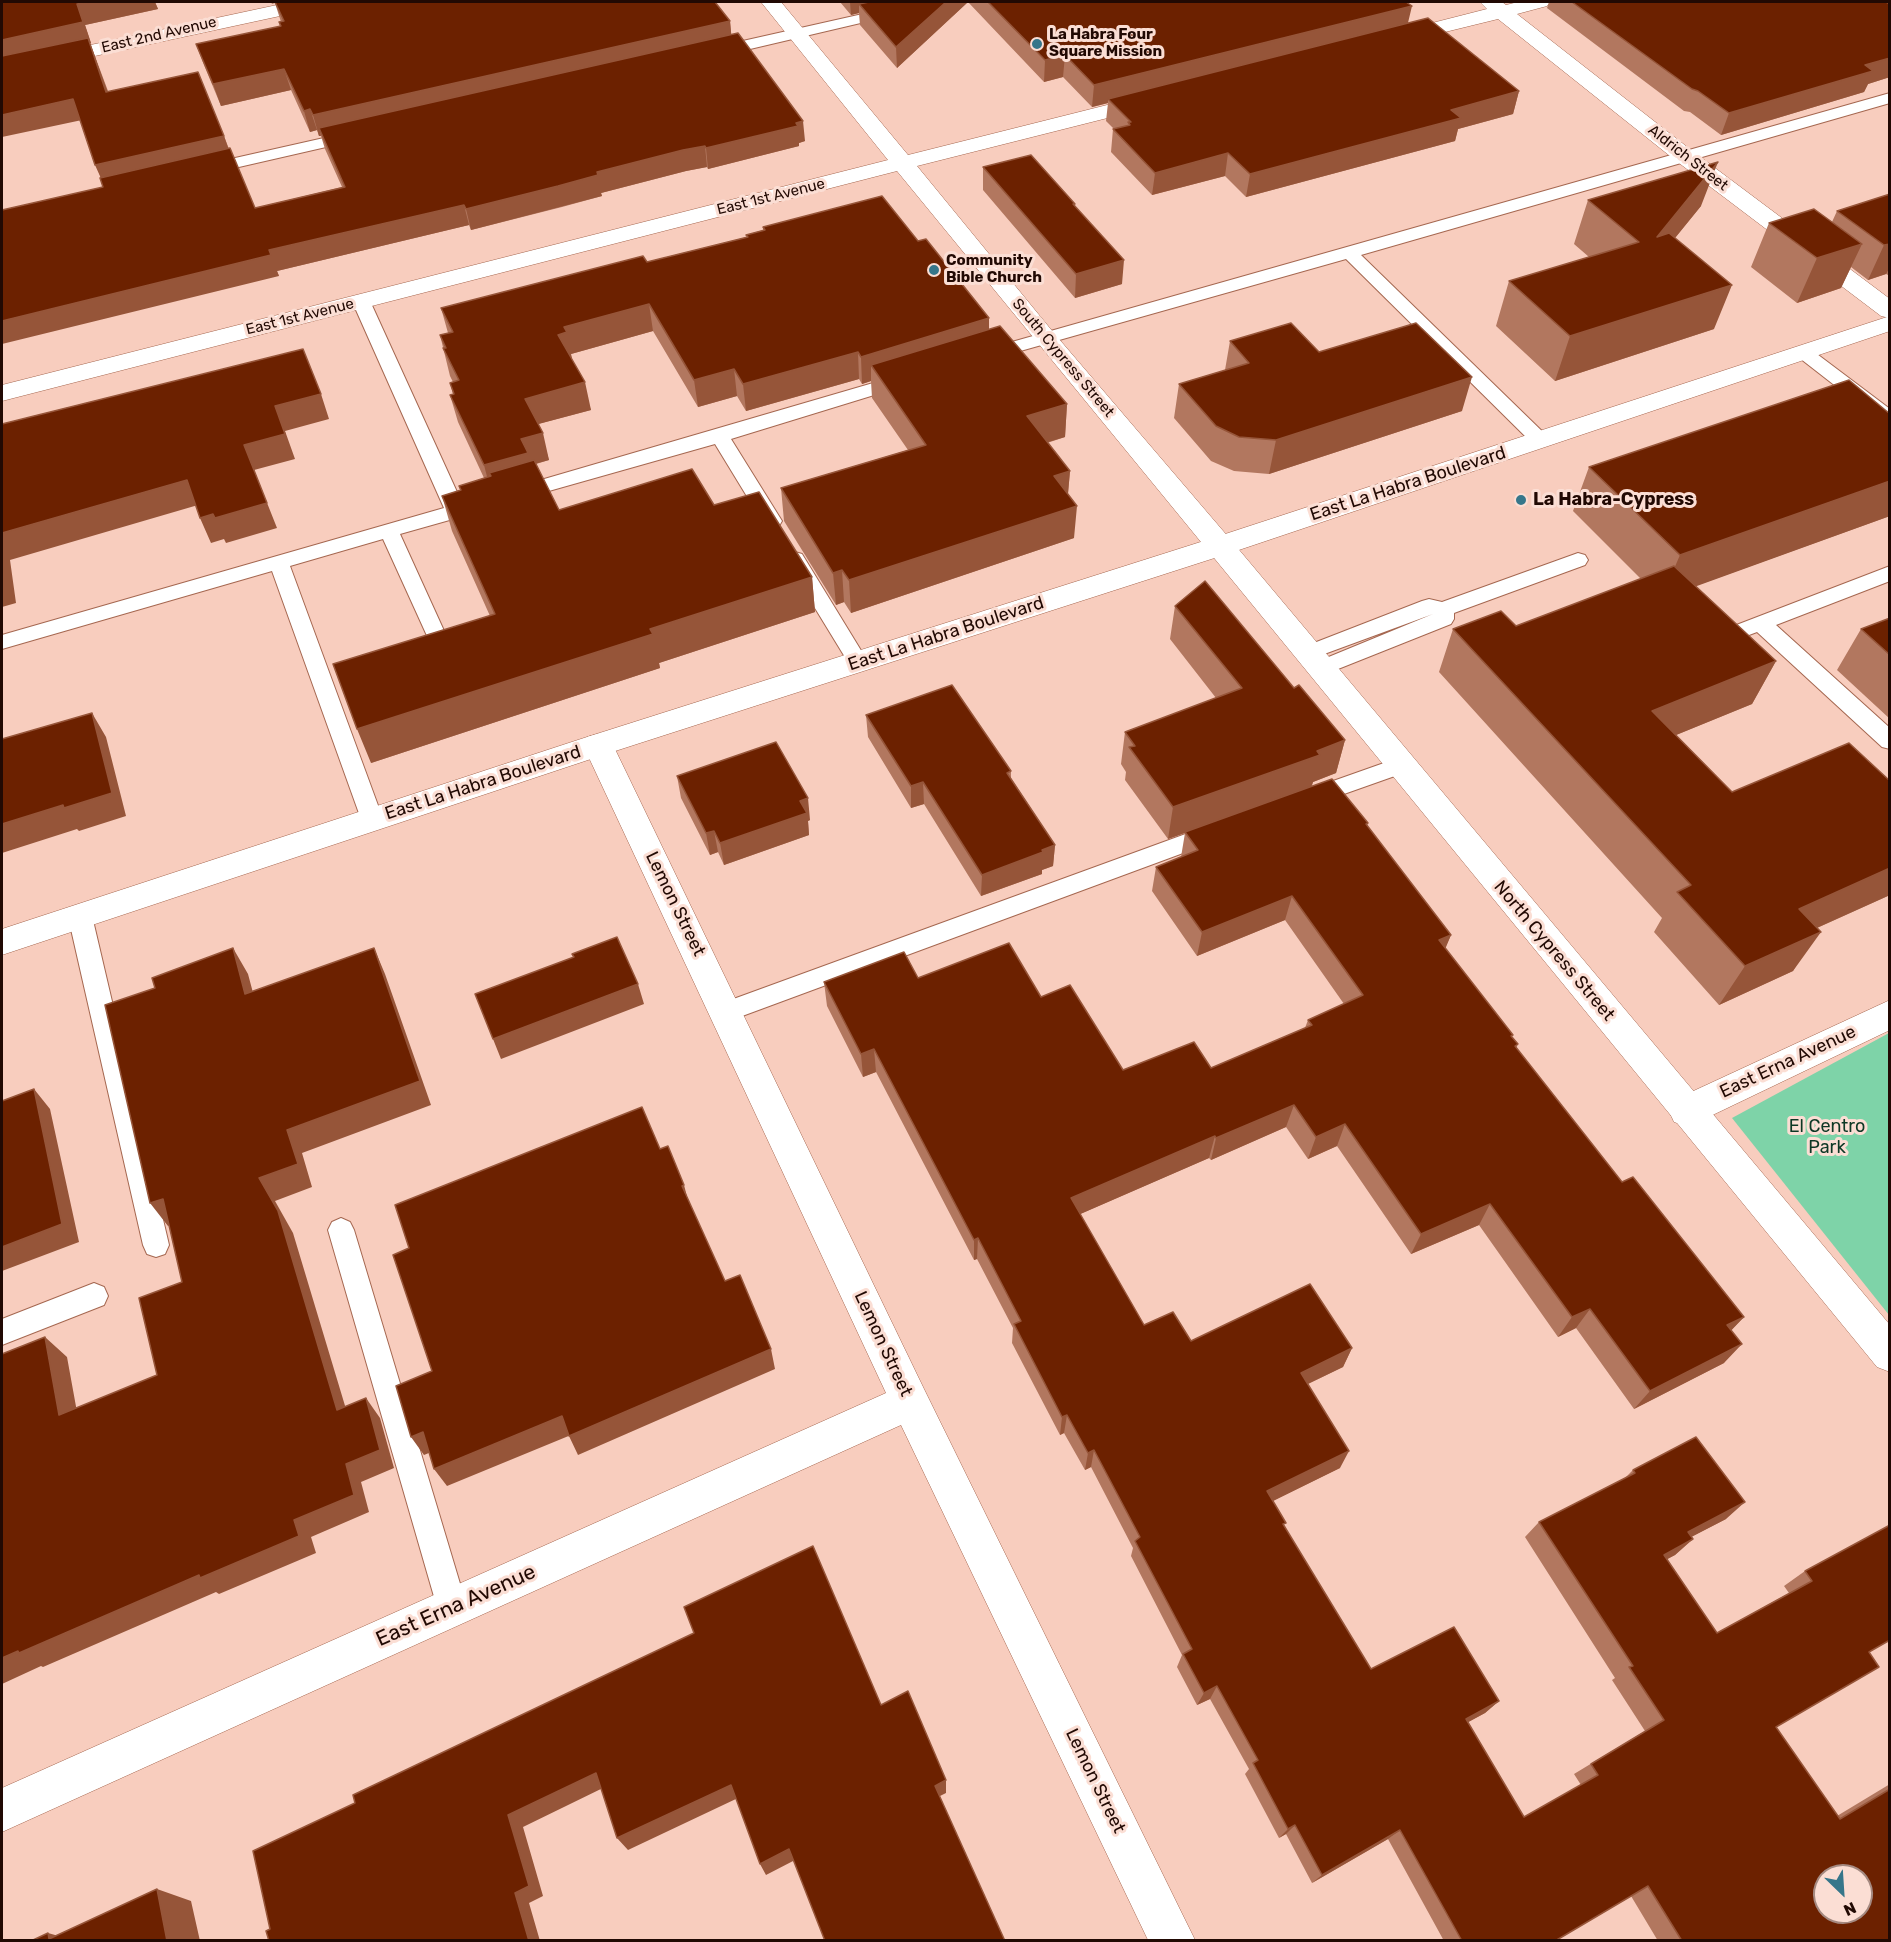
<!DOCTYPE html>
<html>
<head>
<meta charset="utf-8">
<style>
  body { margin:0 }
  #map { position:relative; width:1891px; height:1942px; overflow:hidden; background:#f8cdbe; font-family:Rubik,sans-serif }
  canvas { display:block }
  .frame { position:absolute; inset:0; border:3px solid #210903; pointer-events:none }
  .north { position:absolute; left:1813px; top:1864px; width:60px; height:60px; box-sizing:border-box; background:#fbded4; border:2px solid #a48980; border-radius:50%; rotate:155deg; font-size:16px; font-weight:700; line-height:24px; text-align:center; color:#210903 }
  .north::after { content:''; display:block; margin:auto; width:21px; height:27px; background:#36768a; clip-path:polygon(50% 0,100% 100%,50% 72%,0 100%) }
</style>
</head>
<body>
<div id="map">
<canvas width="1891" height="1942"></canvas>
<div class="frame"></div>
<div class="north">N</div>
</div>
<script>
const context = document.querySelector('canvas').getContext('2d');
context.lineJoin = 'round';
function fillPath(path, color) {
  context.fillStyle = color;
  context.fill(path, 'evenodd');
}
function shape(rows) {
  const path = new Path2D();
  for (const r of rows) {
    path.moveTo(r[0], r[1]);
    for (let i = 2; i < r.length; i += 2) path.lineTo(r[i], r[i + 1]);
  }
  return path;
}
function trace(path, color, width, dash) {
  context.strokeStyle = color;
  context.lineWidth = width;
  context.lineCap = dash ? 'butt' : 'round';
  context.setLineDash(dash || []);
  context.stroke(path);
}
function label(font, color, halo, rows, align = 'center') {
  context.font = font + ' Rubik,sans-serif';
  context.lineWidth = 6;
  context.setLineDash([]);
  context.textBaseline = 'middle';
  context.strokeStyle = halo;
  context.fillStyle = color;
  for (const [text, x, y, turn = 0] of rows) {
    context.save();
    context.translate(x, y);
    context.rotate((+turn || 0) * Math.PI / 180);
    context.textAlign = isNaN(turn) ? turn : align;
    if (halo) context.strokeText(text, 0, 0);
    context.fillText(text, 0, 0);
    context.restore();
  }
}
fillPath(shape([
  [1889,1033,1889,1315,1732,1118]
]), '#7ed3a8');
const service = shape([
  [916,2,940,2,933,6,716,57,708,52,716,47,916,2],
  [1890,93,1890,103,1361,255,1547,436,1549,440,1547,444,1533,444,1346,259,992,359,986,361,980,359,977,355,980,351,1890,93],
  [355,131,361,133,363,136,361,139,204,175,196,170,204,165,355,131],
  [361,296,367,297,370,301,462,503,478,499,485,500,488,505,485,510,400,534,450,644,447,649,440,651,433,649,383,539,290,566,383,819,380,825,372,828,364,825,361,819,272,571,2,649,2,635,444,508,352,301,355,297,361,296],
  [1803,346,1809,348,1890,409,1890,425,1883,423,1797,356,1794,352,1797,348,1803,346],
  [904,374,910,376,913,380,910,384,731,439,782,521,779,526,772,528,765,526,715,444,517,500,510,499,507,494,510,489,904,374],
  [795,552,802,554,865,657,868,662,865,667,858,670,851,667,785,559,788,554,795,552],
  [1578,553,1585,555,1588,560,1585,565,1454,613,1454,619,1451,624,1328,673,1321,676,1314,673,1310,668,1314,663,1433,614,1308,660,1301,658,1298,653,1301,648,1422,601,1429,599,1442,602,1578,553],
  [1890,566,1890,581,1776,625,1890,728,1890,749,1882,747,1757,632,1733,641,1726,639,1723,634,1726,629,1890,566],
  [1401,757,1409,759,1412,765,1409,771,1310,806,1302,804,1299,798,1302,792,1401,757],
  [1213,824,1221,827,1224,833,1221,839,726,1022,717,1019,714,1012,717,1005,1213,824],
  [80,907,88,909,92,916,169,1245,165,1254,156,1257,147,1254,143,1245,68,916,72,909,80,907],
  [341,1218,350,1222,354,1230,467,1607,463,1618,452,1622,441,1618,437,1607,328,1230,332,1222,341,1218],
  [94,1283,104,1287,108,1296,104,1305,2,1345,2,1319,94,1283]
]);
const minor = shape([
  [291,2,327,2,324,6,317,8,2,76,2,64,291,2],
  [761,2,781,2,908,155,1151,94,1159,95,1162,100,1159,105,917,166,1053,332,1230,539,1234,546,1230,553,1220,555,1210,553,897,171,2,401,2,385,888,160,761,2],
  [1480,2,1502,2,1506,5,1518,2,1550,2,1547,6,1517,14,1691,150,1890,299,1890,318,1881,316,1675,160,1498,19,1396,44,1389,42,1386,38,1389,34,1487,9,1480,2],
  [598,734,609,737,613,745,924,1389,1195,1940,1148,1940,901,1425,2,1832,2,1788,886,1393,583,745,587,737,598,734],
  [1890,1000,1890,1030,1698,1122,1686,1126,1674,1122,1669,1111,1674,1100,1890,1000]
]);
const tertiary = shape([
  [1220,537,1230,539,1890,1325,1890,1372,1877,1367,1210,553,1206,546,1210,539,1220,537]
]);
const secondary = shape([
  [1890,316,1890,331,1230,553,609,753,2,955,2,929,587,737,1210,539,1890,316]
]);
trace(service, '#a56750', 2);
trace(minor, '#a56750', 1);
trace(tertiary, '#a56750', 1);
trace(secondary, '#a56750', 1);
fillPath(service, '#fff');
fillPath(minor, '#fff');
fillPath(tertiary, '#fff');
fillPath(secondary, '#fff');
fillPath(shape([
  [2,2,155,2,158,9,85,25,91,43,90,43,108,91,224,136,229,149,255,208,342,187,325,149,321,136,319,136,317,130,310,132,291,90,221,106,204,65,196,44,280,27,279,22,281,22,275,3,272,4,271,2,400,2,730,21,731,34,805,141,799,143,799,146,708,169,707,167,686,171,601,193,602,196,562,207,471,230,469,225,277,271,279,276,103,187,101,178,80,120],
  [840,2,1406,2,1408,23,1519,91,1513,114,1458,129,1455,141,1246,197,1225,176,1152,195,1111,152,1113,129,1114,129,1106,121,1108,103,1092,107,1063,77,1044,82,968,2,897,68,860,25,859,13,851,15],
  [1549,2,1886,2,1890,4,1890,77,1868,84,1864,92,1721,135,1690,112,1684,111,1547,8],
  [983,167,1075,207,1122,284,1075,298,983,190],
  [1890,194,1890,276,1886,274,1868,280,1851,267,1841,288,1797,303,1751,267,1769,223,1832,222,1837,211],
  [1588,200,1701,206,1675,238,1714,329,1555,381,1496,326,1509,281,1589,257,1574,244],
  [763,227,918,241,989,318,989,329,1067,404,1065,437,1047,443,1070,471,1068,494,1074,538,851,613,844,602,836,605,784,521,781,488,908,450,872,398,871,381,862,384,859,379,746,411,737,396,698,407,653,331,571,354,572,360,591,410,538,424,549,460,536,464,559,510,714,505,812,577,815,612,659,663,660,668,371,763,490,616,452,531,442,496,460,490,459,486,484,478,458,422,450,395,453,394,450,383,453,382,450,376,440,335,448,333,441,308,647,262,747,237,746,235,763,230],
  [1230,341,1319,352,1462,411,1269,474,1234,471,1211,461,1174,418,1179,384,1225,370],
  [1589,467,1890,516,1695,586,1776,661,1752,704,1676,735,1732,792,1890,895,1817,928,1793,971,1719,1005,1654,932,1662,918,1439,672,1453,629,1516,626,1641,579,1573,511],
  [1175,606,1294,688,1345,740,1336,773,1313,782,1312,786,1368,823,1367,826,1451,935,1445,948,1518,1044,1516,1049,1622,1182,1744,1317,1731,1330,1724,1363,1634,1409,1576,1328,1558,1337,1479,1225,1411,1254,1337,1146,1308,1159,1286,1127,1211,1160,1209,1158,1080,1214,1144,1325,1191,1341,1352,1348,1343,1367,1308,1384,1340,1468,1272,1501,1284,1526,1371,1669,1499,1701,1485,1713,1468,1722,1524,1817,1581,1785,1574,1774,1645,1731,1612,1680,1615,1678,1525,1537,1539,1522,1625,1478,1633,1470,1726,1519,1691,1537,1693,1539,1675,1555,1667,1559,1717,1633,1789,1593,1784,1586,1805,1571,1869,1652,1776,1727,1837,1816,1890,1784,1890,1941,1658,1941,1631,1896,1555,1941,1444,1941,1388,1839,1312,1883,1286,1834,1279,1838,1245,1774,1249,1769,1210,1699,1197,1705,1177,1667,1182,1655,1131,1556,1133,1548,1091,1467,1085,1470,1064,1433,1060,1435,1012,1343,1013,1328,977,1259,974,1260,876,1072,863,1077,827,1006,824,982,918,978,1041,997,1123,1070,1211,1068,1305,1028,1308,1020,1344,1004,1285,920,1197,956,1152,891,1156,867,1181,857,1185,833,1168,839,1125,780,1126,772,1121,764,1125,732,1216,698,1170,639],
  [1890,618,1890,719,1837,670,1861,629],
  [866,715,1011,771,1011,778,1055,845,1053,866,1042,870,1042,874,981,896,924,804,911,808,868,737],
  [677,776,810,820,808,821,809,835,724,865,718,852,710,855,681,798]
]), '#b2775f');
fillPath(shape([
  [91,2,155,2,158,9,85,25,91,43,90,43,115,112,2,62,2,40,77,4],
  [850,2,908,2,859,4,859,13,851,15],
  [946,2,968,2,897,68,896,47],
  [1412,6,1407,27,1108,99,1108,103,1092,107,1094,85],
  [730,21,732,42,319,128,321,136,319,136,313,115],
  [1065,55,1063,77,1044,82,1045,60],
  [1890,58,1890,77,1868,84,1864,92,1721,135,1729,113,1865,65],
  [284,69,291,90,221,106,213,84],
  [1519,91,1513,114,1458,129,1455,141,1246,197,1250,174,1451,110],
  [73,99,82,120,2,137,2,115],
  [310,109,317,130,310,132,304,111],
  [803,121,805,141,799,143,799,146,708,169,706,148],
  [224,136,231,156,104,185,95,165],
  [705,146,707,167,686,171,601,193,602,196,471,230,466,209,597,172,683,150],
  [1228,153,1225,176,1152,195,1155,173],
  [1718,162,1701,206,1640,281,1657,237],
  [464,205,469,225,277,271,279,276,2,344,2,321,269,250],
  [1862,244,1841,288,1797,303,1817,258],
  [1890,244,1890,267,1886,274,1868,280,1884,245],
  [1124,260,1122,284,1075,298,1076,274],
  [1732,285,1714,329,1555,381,1570,336],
  [649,304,653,331,571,354,572,360,558,335,564,327],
  [989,318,989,346,871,365,871,381,862,384,861,357],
  [858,352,859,379,746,411,743,384],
  [734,369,737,396,698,407,694,380],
  [1472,377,1462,411,1269,474,1276,440],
  [585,382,591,410,531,426,525,399],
  [321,394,329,419,285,431,295,459,254,470,277,528,226,543,224,539,211,543,200,518,244,445,275,406],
  [1067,404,1065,437,1025,449,1027,416],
  [543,433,549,460,531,465,489,473,494,492,491,492,484,465,521,439],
  [1070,471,1067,504,1054,476],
  [187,480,198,505,10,560,16,603,2,607,2,533],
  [1890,481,1890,516,1661,599,1680,555],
  [1077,506,1074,538,851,613,849,580],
  [842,570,844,602,836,605,833,573],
  [812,577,815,612,659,663,660,668,371,763,357,729,650,629],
  [1776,661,1752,704,1632,753,1652,711],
  [92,713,106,737,126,816,79,831,77,829,2,853,2,824],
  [1345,740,1336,773,1313,782,1311,787,1168,839,1173,807],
  [923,782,924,804,911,808,911,786],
  [808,798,810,820,808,821,809,835,724,865,720,843,800,801],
  [714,831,718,852,710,855,706,833],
  [1055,845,1053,866,1042,870,1042,874,981,896,982,875],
  [1890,868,1890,895,1772,948,1799,909],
  [1292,896,1285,920,1197,956,1202,932],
  [1821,932,1793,971,1719,1005,1745,966],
  [1451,935,1441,959,1439,940],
  [233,948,248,974,260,1019,245,994],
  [374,948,385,974,431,1105,302,1153,312,1187,275,1201,293,1233,352,1429,337,1410,259,1178,287,1130],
  [638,984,644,1004,501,1059,493,1039],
  [874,1049,876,1072,863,1077,861,1054],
  [34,1089,50,1109,79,1242,2,1271,2,1247],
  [1294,1105,1286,1127,1211,1160,1216,1138],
  [1345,1124,1337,1146,1308,1159,1316,1137],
  [1215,1136,1209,1158,1069,1219,1071,1198],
  [684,1185,690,1208,682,1186],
  [163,1199,180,1221,168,1226,150,1203],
  [1490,1204,1479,1225,1411,1254,1421,1234],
  [978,1238,977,1259,974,1260,974,1240],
  [1590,1309,1576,1328,1558,1337,1572,1317],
  [1744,1317,1726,1336,1727,1325],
  [45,1337,67,1357,81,1434,59,1415],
  [1742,1344,1724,1363,1634,1409,1650,1391],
  [1352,1348,1343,1367,1293,1391,1301,1373],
  [771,1349,775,1369,578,1455,569,1436],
  [366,1398,380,1418,394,1468,361,1482,369,1512,311,1537,316,1553,219,1594,216,1592,43,1667,41,1666,2,1684,2,1658,294,1520,346,1464],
  [1067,1415,1064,1433,1060,1435,1062,1417],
  [562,1416,571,1435,447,1486,434,1469],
  [423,1432,436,1450,424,1455,411,1437],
  [1094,1450,1091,1467,1085,1470,1088,1453],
  [1349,1451,1340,1468,1259,1508,1267,1491],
  [1745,1502,1726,1519,1670,1548,1688,1532],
  [1693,1539,1675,1555,1647,1570,1664,1555],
  [1217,1686,1210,1699,1197,1705,1204,1693],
  [1499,1701,1485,1713,1452,1731,1466,1719],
  [596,1773,607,1786,523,1827,543,1896,529,1903,540,1941,529,1941,515,1893,508,1815],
  [946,1780,946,1793,936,1798,935,1786],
  [731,1785,738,1798,628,1850,617,1838],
  [1295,1825,1286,1834,1279,1838,1288,1829],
  [1400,1830,1388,1839,1312,1883,1322,1875],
  [789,1849,795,1860,766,1875,760,1864],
  [157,1889,191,1901,200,1941,167,1941],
  [48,1933,76,1941,49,1939]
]), '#965539');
const building = shape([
  [2,2,91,2,77,4,83,22,2,40,2,2],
  [275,2,715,2,730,21,313,115,310,109,304,111,284,69,213,84,196,44,281,26,279,22,284,21,275,2],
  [869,2,946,2,896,47,859,4,869,2],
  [988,2,1406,2,1412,6,1094,85,1065,55,1045,60,988,2],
  [1572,2,1886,2,1890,4,1890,58,1865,65,1873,71,1729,113,1698,91,1692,89,1572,2],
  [1428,18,1519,91,1451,110,1461,118,1250,174,1228,153,1155,173,1113,129,1130,125,1128,122,1131,122,1108,99,1428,18],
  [738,33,803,121,796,123,798,126,706,148,705,146,683,150,597,172,598,175,558,186,466,209,464,205,269,250,271,255,2,321,2,210,103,187,100,178,230,148,255,208,345,187,319,128,738,33],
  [88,38,106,92,198,72,224,136,95,165,73,99,2,115,2,56,88,38],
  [1031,155,1075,204,1073,204,1124,260,1076,274,983,167,1031,155],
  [1718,162,1657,237,1669,233,1732,285,1570,336,1509,281,1639,242,1588,200,1718,162],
  [1890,194,1890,244,1884,245,1837,211,1890,194],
  [882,196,918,241,926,239,989,318,861,357,858,352,743,384,734,369,694,380,649,304,564,327,567,332,558,335,585,382,525,399,543,433,521,439,528,453,484,465,450,395,454,394,453,391,450,383,459,380,443,348,446,348,440,335,453,332,441,308,643,256,647,262,748,237,746,235,765,230,763,227,882,196],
  [1814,209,1862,244,1817,258,1769,223,1814,209],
  [1291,323,1319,352,1416,323,1472,377,1276,440,1239,437,1216,426,1179,384,1249,363,1230,341,1291,323],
  [1000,326,1067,404,1027,416,1070,471,1054,476,1077,506,849,580,842,570,833,573,781,488,926,445,871,365,1000,326],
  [303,349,321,394,275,406,285,434,244,445,267,503,215,518,213,514,200,518,187,480,2,533,2,424,303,349],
  [1849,380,1890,414,1890,481,1680,555,1589,467,1849,380],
  [534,460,559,510,692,469,714,505,759,492,812,577,650,629,653,634,357,729,333,664,495,614,442,496,461,490,459,486,491,476,489,473,534,460],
  [1674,566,1776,661,1652,711,1732,792,1849,743,1890,781,1890,868,1799,909,1821,932,1745,966,1677,892,1691,885,1453,629,1501,611,1516,626,1674,566],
  [1205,581,1294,688,1299,685,1345,740,1317,751,1320,755,1173,807,1129,747,1135,746,1125,732,1242,688,1175,606,1205,581],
  [1890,618,1890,655,1861,629,1890,618],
  [952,685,1011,771,1007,773,1055,845,1042,850,1043,852,982,875,923,782,911,786,866,715,952,685],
  [92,713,112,793,64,808,63,805,2,824,2,739,92,713],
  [776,742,808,798,800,801,807,813,720,843,714,831,706,833,677,776,776,742],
  [1332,779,1368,823,1366,824,1451,935,1439,940,1513,1035,1511,1036,1518,1044,1515,1046,1622,1182,1633,1177,1744,1317,1727,1325,1742,1344,1650,1391,1590,1309,1572,1317,1490,1204,1421,1234,1345,1124,1316,1137,1294,1105,1216,1138,1215,1136,1071,1198,1144,1325,1173,1312,1191,1341,1310,1284,1352,1348,1301,1373,1349,1451,1267,1491,1286,1523,1283,1524,1371,1669,1454,1627,1499,1701,1466,1719,1524,1817,1598,1775,1591,1764,1664,1720,1629,1667,1633,1666,1539,1522,1635,1473,1633,1470,1696,1437,1745,1502,1688,1532,1693,1539,1664,1555,1717,1633,1812,1581,1805,1571,1890,1525,1890,1640,1869,1652,1879,1667,1776,1727,1840,1819,1890,1789,1890,1941,1682,1941,1648,1886,1555,1941,1462,1941,1400,1830,1322,1875,1295,1825,1288,1829,1253,1763,1258,1760,1217,1686,1204,1693,1183,1654,1192,1649,1135,1541,1140,1537,1094,1450,1088,1453,1067,1415,1062,1417,1014,1324,1021,1321,978,1238,974,1240,874,1049,861,1054,824,982,904,952,918,978,1009,943,1041,997,1070,985,1123,1070,1194,1042,1211,1068,1312,1025,1308,1020,1363,995,1292,896,1202,932,1156,867,1198,850,1185,832,1332,779],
  [1825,1876,1861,1876,1861,1912,1825,1912,1825,1876],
  [617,937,638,984,493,1039,475,994,574,957,572,954,617,937],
  [233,948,245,994,374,948,420,1081,287,1130,298,1164,259,1178,278,1211,337,1410,366,1398,380,1450,346,1464,354,1495,294,1520,299,1536,200,1578,199,1575,19,1653,18,1651,2,1658,2,1354,45,1337,59,1415,157,1375,139,1298,182,1282,163,1199,150,1203,105,1005,155,988,152,978,233,948],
  [34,1089,62,1224,2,1247,2,1101,34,1089],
  [642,1107,660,1149,668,1146,684,1185,682,1186,725,1281,740,1275,771,1349,569,1436,562,1416,434,1469,423,1432,411,1437,396,1386,432,1371,393,1255,409,1248,395,1205,642,1107],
  [813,1546,881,1705,908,1691,946,1780,935,1786,1005,1941,825,1941,789,1849,760,1864,731,1785,617,1838,596,1773,508,1815,529,1886,515,1893,529,1941,269,1941,266,1931,270,1929,253,1851,355,1803,353,1795,694,1633,684,1607,813,1546],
  [157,1889,167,1941,31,1941,48,1933,49,1939,157,1889]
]);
fillPath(building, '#6c2100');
trace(building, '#965539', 1.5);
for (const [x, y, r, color] of [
  [1037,44,6,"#36768a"],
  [934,270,6,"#36768a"],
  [1521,500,6,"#36768a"]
]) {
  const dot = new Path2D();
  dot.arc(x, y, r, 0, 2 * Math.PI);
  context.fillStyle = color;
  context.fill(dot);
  trace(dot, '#fbded4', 2);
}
label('15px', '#210903', '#fbded4', [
  ["East 2nd Avenue",159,35,-13],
  ["Aldrich Street",1688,158,38],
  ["East 1st Avenue",771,197,-14],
  ["East 1st Avenue",300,317,-14],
  ["South Cypress Street",1063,358,50]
]);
label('bold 15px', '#210903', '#fbded4', [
  ["La Habra Four",1049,35],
  ["Square Mission",1049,52],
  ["Community",946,261],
  ["Bible Church",946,278]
], 'left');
label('18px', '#210903', '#fbded4', [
  ["East La Habra Boulevard",1408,484,-18],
  ["East La Habra Boulevard",946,634,-18],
  ["East La Habra Boulevard",483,783,-18],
  ["Lemon Street",675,904,64],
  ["North Cypress Street",1554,951,50],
  ["East Erna Avenue",1788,1062,-25],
  ["Lemon Street",883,1344,65],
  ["Lemon Street",1095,1781,64]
]);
label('bold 18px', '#210903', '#fbded4', [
  ["La Habra-Cypress",1533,500]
], 'left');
label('18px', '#0d3825', '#fbded4', [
  ["El Centro",1827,1127],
  ["Park",1827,1148]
]);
label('21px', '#210903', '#fbded4', [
  ["East Erna Avenue",456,1606,-24]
]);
</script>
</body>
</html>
